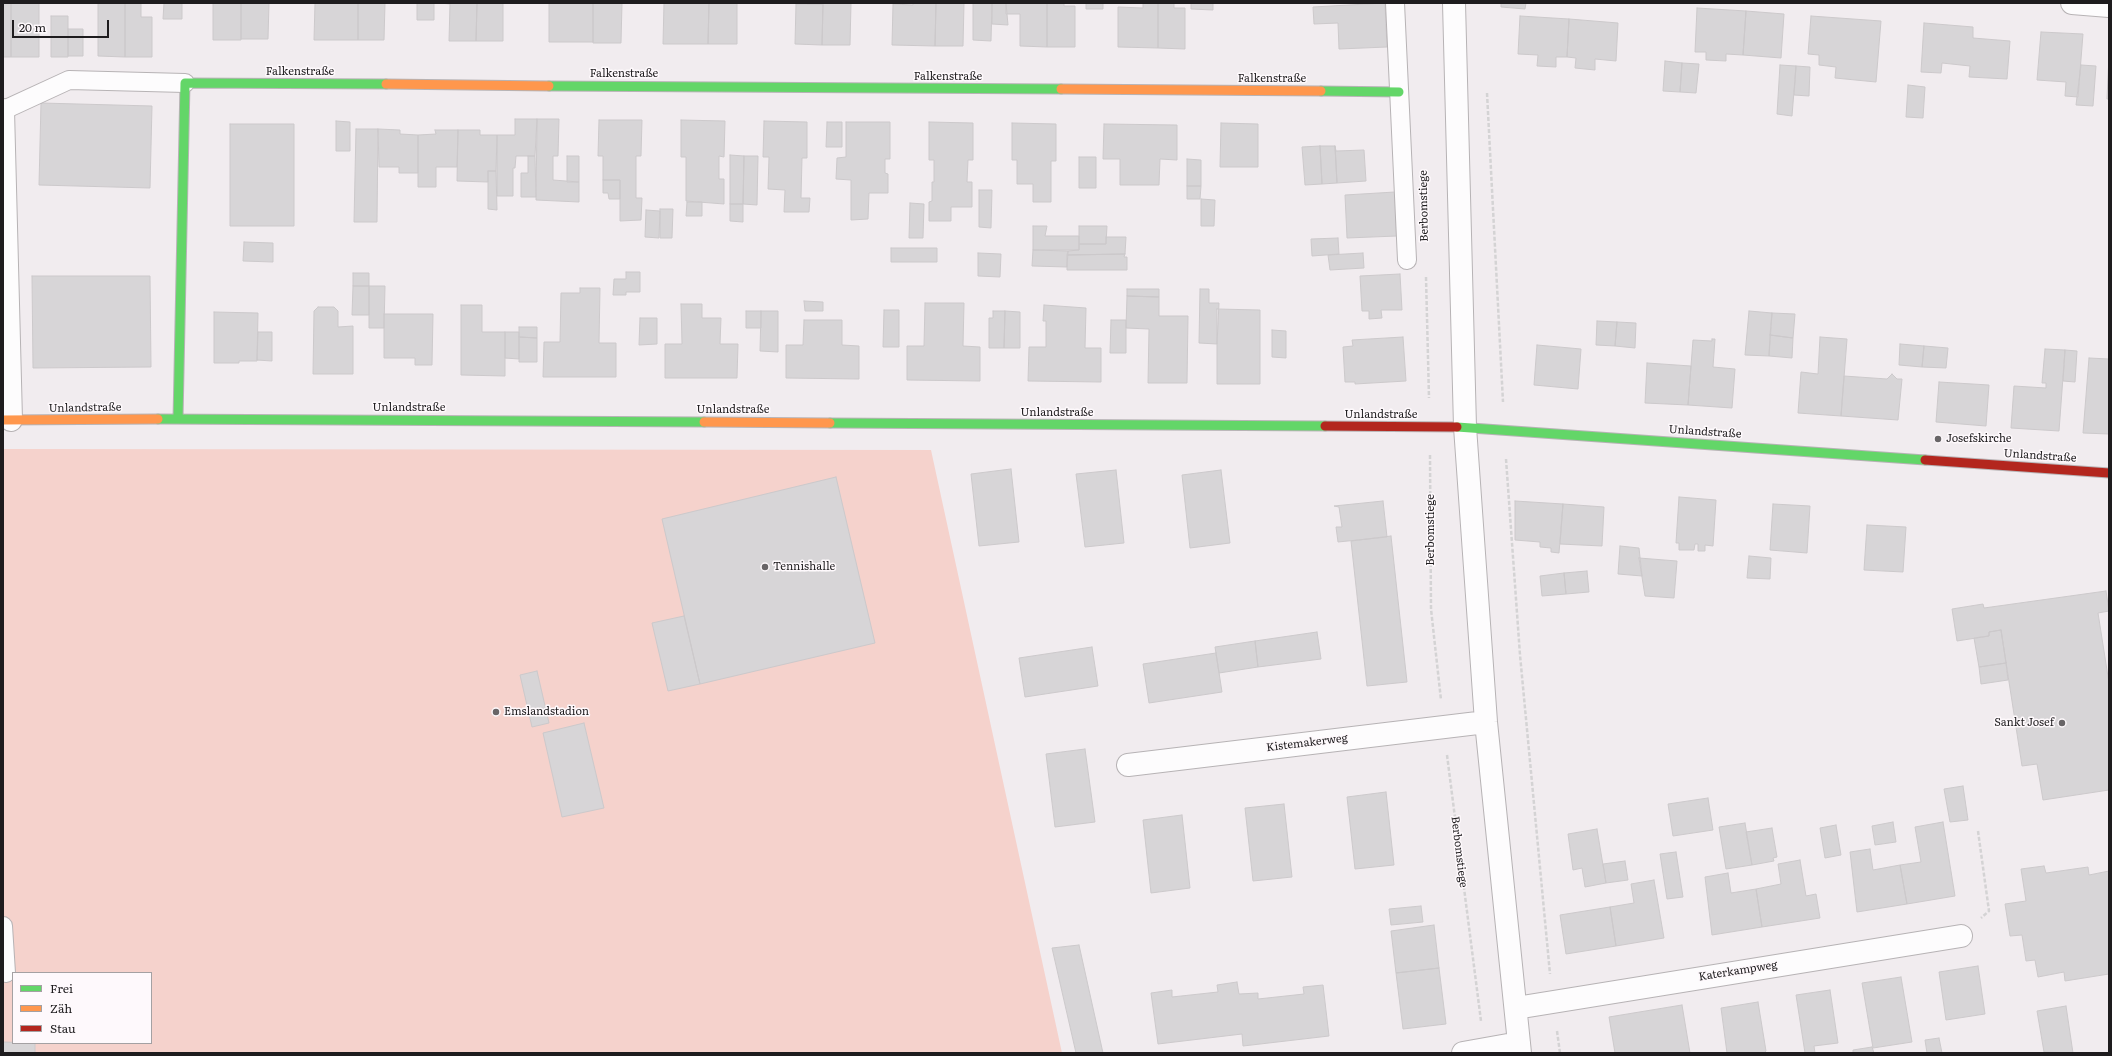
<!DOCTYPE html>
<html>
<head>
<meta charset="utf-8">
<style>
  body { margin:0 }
  #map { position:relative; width:2112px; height:1056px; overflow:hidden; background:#f1ecef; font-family:Literata,serif }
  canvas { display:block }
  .frame { position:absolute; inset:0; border:4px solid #1e1c1e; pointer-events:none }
  .legend { position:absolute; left:12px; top:972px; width:140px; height:72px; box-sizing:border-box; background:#fef9fc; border:1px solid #a4a1a3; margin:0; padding:5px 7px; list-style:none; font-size:12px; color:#1e1c1e }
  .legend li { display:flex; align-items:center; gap:8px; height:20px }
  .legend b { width:20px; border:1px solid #a4a1a3 }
  .scale { position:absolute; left:12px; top:20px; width:97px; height:18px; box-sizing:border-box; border:2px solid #1e1c1e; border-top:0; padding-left:5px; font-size:12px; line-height:14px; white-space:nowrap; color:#1e1c1e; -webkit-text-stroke:3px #fef9fc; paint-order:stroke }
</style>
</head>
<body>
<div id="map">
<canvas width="2112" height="1056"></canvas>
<div class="frame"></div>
<ul class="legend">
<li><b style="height:5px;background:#63d668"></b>Frei</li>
<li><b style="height:5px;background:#ff974d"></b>Zäh</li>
<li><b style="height:5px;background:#b3261e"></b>Stau</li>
</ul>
<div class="scale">20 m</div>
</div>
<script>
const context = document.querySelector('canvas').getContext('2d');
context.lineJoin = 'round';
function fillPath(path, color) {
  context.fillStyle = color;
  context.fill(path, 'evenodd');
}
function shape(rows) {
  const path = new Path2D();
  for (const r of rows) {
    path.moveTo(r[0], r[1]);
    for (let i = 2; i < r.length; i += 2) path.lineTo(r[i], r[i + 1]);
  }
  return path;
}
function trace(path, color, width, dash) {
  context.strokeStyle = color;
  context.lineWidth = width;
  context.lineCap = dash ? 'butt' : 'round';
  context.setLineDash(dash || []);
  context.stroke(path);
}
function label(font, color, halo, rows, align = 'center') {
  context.font = font + ' Literata,serif';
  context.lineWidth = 3;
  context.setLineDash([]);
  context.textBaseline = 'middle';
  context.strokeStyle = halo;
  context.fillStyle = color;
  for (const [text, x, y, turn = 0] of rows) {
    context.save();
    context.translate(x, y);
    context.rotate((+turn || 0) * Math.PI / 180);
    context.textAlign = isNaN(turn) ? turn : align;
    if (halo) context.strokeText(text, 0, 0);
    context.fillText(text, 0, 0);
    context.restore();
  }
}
fillPath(shape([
  [3,449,931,450,1062,1053,3,1053],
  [13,973,151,973,151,1043,13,1043]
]), '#f5d2cc');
const building = shape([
  [3,3,11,3,11,57,3,57,3,3],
  [11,3,39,3,39,57,11,57,11,3],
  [98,3,125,3,125,57,98,56,98,3],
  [125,3,141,3,141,17,152,17,152,57,125,57,125,3],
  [164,3,182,3,182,19,163,19,164,3],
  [213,3,241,3,241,40,213,40,213,3],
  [241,3,269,3,268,39,241,39,241,3],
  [315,3,358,3,358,40,314,40,315,3],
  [358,3,385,3,384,40,358,40,358,3],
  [417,3,434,3,434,20,417,20,417,3],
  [440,3,477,3,476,41,449,41,450,4,440,3],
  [477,3,503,3,503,41,476,41,477,3],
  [549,3,593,3,593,42,549,42,549,3],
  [593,3,622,3,621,43,593,43,593,3],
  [664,3,709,3,708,44,663,44,664,3],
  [709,3,737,3,737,44,708,44,709,3],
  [807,3,823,3,823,4,807,4,807,3],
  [823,3,851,3,850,45,822,45,823,3],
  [913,3,936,3,935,46,892,45,893,4,913,5,913,3],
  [936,3,964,3,963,46,935,46,936,3],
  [973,3,992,3,991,41,973,40,973,3],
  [992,3,1006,3,1008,25,992,24,992,3],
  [1006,3,1047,3,1047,47,1020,46,1020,14,1006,14,1006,3],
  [1047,3,1064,3,1064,6,1075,6,1075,47,1047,47,1047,3],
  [1086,3,1103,3,1103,9,1086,9,1086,3],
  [1143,3,1158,3,1158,48,1118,47,1118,7,1143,8,1143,3],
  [1158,3,1174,3,1174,8,1185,8,1185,49,1158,48,1158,3],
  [1191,3,1213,3,1213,10,1191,9,1191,3],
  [1385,3,1387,47,1339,49,1338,23,1314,24,1313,7,1385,3],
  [1501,3,1526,3,1525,9,1501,7,1501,3],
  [796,4,823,4,822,45,795,44,796,4],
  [1697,8,1746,11,1743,55,1726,54,1726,61,1706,60,1706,52,1695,52,1697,8],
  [1746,11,1784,14,1781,58,1743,55,1746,11],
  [51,16,68,16,68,57,51,57,51,16],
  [1520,16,1569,19,1567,57,1556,57,1556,67,1537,66,1538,55,1518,54,1520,16],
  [1811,16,1881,21,1876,82,1835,78,1836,67,1819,65,1819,55,1808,54,1811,16],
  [1569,19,1618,23,1616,61,1595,59,1595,70,1575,68,1576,58,1567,57,1569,19],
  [1924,23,1973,27,1973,38,2010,41,2007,79,1969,77,1970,66,1942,63,1941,73,1921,72,1924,23],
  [68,29,83,29,83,56,68,56,68,29],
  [2041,32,2083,34,2078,97,2065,96,2066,82,2037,80,2041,32],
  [2109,56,2109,99,2107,99,2109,56],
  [1665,61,1682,63,1680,92,1663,91,1665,61],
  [1682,63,1699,64,1696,93,1680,92,1682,63],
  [1780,65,1796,66,1792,116,1777,114,1780,65],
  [2081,65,2096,66,2093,106,2076,105,2081,65],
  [1796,66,1810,67,1809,96,1794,95,1796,66],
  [1908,85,1925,87,1923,118,1906,117,1908,85],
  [41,103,152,106,150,188,39,185,41,103],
  [515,119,537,119,535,156,516,156,515,168,513,168,513,196,497,196,497,135,515,135,515,119],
  [537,119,559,119,558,156,553,156,553,180,579,182,579,202,536,200,537,119],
  [599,120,642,120,641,156,636,156,636,198,642,198,641,220,620,221,620,180,603,180,603,156,598,156,599,120],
  [681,120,725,121,724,157,719,156,719,179,724,179,724,204,686,201,686,157,681,157,681,120],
  [336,121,350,122,350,151,336,151,336,121],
  [764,121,807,122,807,158,802,158,801,198,810,198,809,212,784,212,785,190,768,189,769,157,763,157,764,121],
  [827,122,842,122,842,147,826,147,827,122],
  [846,122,890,122,890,159,885,159,885,173,888,174,888,193,869,193,868,219,851,220,851,180,836,179,837,158,846,157,846,122],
  [929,122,973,123,973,160,968,160,967,182,972,182,972,207,951,207,951,221,929,221,929,202,932,201,932,182,934,182,934,160,929,160,929,122],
  [1012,123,1056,124,1056,161,1051,161,1051,202,1033,202,1033,184,1017,184,1017,160,1012,160,1012,123],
  [1221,123,1258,124,1258,167,1220,167,1221,123],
  [230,124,294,124,294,226,230,226,230,124],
  [1104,124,1177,125,1177,160,1160,159,1159,185,1120,185,1120,159,1103,159,1104,124],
  [356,129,378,129,377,222,354,222,356,129],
  [378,129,400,130,400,134,418,135,418,173,399,173,399,167,379,167,378,129],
  [435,130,458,130,457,167,436,167,436,187,418,187,418,135,436,134,435,130],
  [458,130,480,130,480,135,497,135,496,171,488,171,488,182,457,181,458,130],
  [1320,146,1322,184,1305,185,1302,147,1320,146],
  [1320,146,1335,146,1337,183,1322,184,1320,146],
  [1335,146,1336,151,1364,150,1366,181,1337,183,1335,146],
  [730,155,744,156,743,204,730,204,730,155],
  [528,156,535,156,536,197,521,197,521,173,528,173,528,156],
  [567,156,579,156,579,182,567,182,567,156],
  [744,156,758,156,757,205,743,204,744,156],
  [1079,157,1096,157,1096,188,1079,188,1079,157],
  [1187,159,1201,160,1201,186,1187,186,1187,159],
  [488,171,496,171,497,210,488,209,488,171],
  [603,180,620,180,620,199,609,199,608,193,603,193,603,180],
  [1187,186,1201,186,1200,199,1187,199,1187,186],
  [979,190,992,190,991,228,979,227,979,190],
  [1395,192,1397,236,1347,238,1345,195,1395,192],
  [1201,199,1215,200,1214,226,1201,226,1201,199],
  [687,202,702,202,702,216,686,216,687,202],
  [910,203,924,204,923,238,909,238,910,203],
  [730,204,743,204,743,222,730,221,730,204],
  [660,209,673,209,672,238,660,238,660,209],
  [646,210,660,211,659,238,645,237,646,210],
  [1033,226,1047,226,1045,236,1079,236,1079,250,1033,250,1033,226],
  [1079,226,1107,226,1106,244,1079,244,1079,226],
  [1106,237,1126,237,1125,254,1067,255,1068,251,1079,250,1079,244,1106,244,1106,237],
  [1338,238,1339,254,1312,256,1311,239,1338,238],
  [244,242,273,243,273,262,243,261,244,242],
  [891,248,937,248,937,262,891,262,891,248],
  [1033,250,1068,251,1067,267,1032,266,1033,250],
  [978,253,1001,254,1000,277,978,276,978,253],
  [1363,253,1364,268,1330,270,1328,255,1363,253],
  [1125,254,1124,257,1127,257,1127,270,1067,270,1067,255,1125,254],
  [626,272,640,272,640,292,626,292,626,295,613,295,614,279,626,279,626,272],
  [353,273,369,273,369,286,353,286,353,273],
  [1400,274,1402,310,1381,310,1382,318,1369,319,1369,311,1362,311,1360,276,1400,274],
  [32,276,150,276,151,367,33,368,32,276],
  [353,286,369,286,369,315,352,315,353,286],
  [369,286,385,286,384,328,369,328,369,286],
  [580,288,600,288,599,343,616,343,616,377,543,377,544,342,560,342,561,293,580,293,580,288],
  [1127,289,1159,289,1159,297,1127,296,1127,289],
  [1200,289,1209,289,1209,303,1219,303,1217,344,1199,343,1200,289],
  [1127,296,1159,297,1159,316,1188,316,1187,383,1148,383,1149,329,1126,328,1127,296],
  [804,301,823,302,823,311,805,311,804,301],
  [925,303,964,303,963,346,980,347,980,381,907,380,907,346,924,346,925,303],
  [681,304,702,304,702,318,721,318,720,344,738,344,737,378,665,378,665,344,682,344,681,304],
  [461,305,482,305,482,332,505,332,505,376,461,375,461,305],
  [1044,305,1086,308,1085,348,1101,348,1101,382,1028,381,1029,347,1046,347,1046,321,1043,321,1044,305],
  [318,307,334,307,338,311,338,327,353,326,353,374,313,374,314,311,318,307],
  [1217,309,1260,310,1260,384,1217,384,1217,309],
  [884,310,899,310,899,347,883,347,884,310],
  [746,311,761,311,761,328,746,328,746,311],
  [761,311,778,311,778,352,760,351,761,311],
  [993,311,1005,311,1004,348,989,348,989,318,993,318,993,311],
  [1005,311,1020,312,1020,348,1004,348,1005,311],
  [1749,311,1772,313,1769,356,1745,355,1749,311],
  [214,312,258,313,257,361,239,361,239,363,214,363,214,312],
  [1772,313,1795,314,1793,338,1770,335,1772,313],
  [384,314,433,314,432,365,415,365,415,358,384,358,384,314],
  [640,318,657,318,657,344,639,345,640,318],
  [804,320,842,320,842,345,859,346,859,379,786,378,786,345,803,345,804,320],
  [1111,320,1126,320,1126,353,1110,353,1111,320],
  [1597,321,1617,322,1615,346,1596,345,1597,321],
  [1617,322,1636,323,1635,348,1615,346,1617,322],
  [519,327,537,327,537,338,519,337,519,327],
  [1272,330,1286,331,1286,358,1272,357,1272,330],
  [258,332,272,332,272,361,257,360,258,332],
  [505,332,519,332,519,359,505,358,505,332],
  [1770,335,1793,338,1792,358,1769,356,1770,335],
  [519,337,537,338,537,362,519,362,519,337],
  [1403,337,1406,381,1355,384,1355,382,1345,382,1343,347,1353,346,1352,340,1403,337],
  [1820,337,1847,339,1841,416,1798,413,1801,372,1818,374,1820,337],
  [1712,339,1715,339,1713,367,1735,369,1732,408,1688,405,1693,340,1712,341,1712,339],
  [1900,344,1924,346,1922,367,1899,365,1900,344],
  [1537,345,1581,349,1578,389,1534,385,1537,345],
  [1924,346,1948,348,1946,368,1922,367,1924,346],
  [2045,349,2065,350,2059,431,2011,428,2014,386,2046,388,2046,383,2042,383,2045,349],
  [2065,350,2077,351,2075,382,2063,381,2065,350],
  [2089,358,2109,359,2109,434,2083,433,2089,358],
  [1647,363,1691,366,1688,405,1645,403,1647,363],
  [1892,374,1897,379,1902,379,1898,420,1841,416,1844,376,1887,379,1892,374],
  [1939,382,1989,385,1986,426,1936,422,1939,382],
  [1011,469,1019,542,979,546,971,474,1011,469],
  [1116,470,1124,543,1085,547,1076,474,1116,470],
  [1221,470,1230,543,1190,548,1182,475,1221,470],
  [836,477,875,643,700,684,662,519,836,477],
  [1679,497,1716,500,1713,546,1705,545,1705,551,1698,551,1698,544,1695,544,1694,550,1679,550,1679,543,1676,543,1679,497],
  [1383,501,1387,537,1338,542,1336,527,1342,527,1339,507,1334,506,1383,501],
  [1515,501,1563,504,1559,553,1551,552,1551,548,1540,547,1540,542,1515,540,1515,501],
  [1563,504,1604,507,1602,546,1560,544,1563,504],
  [1773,504,1810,506,1807,553,1770,550,1773,504],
  [1867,525,1906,527,1903,572,1864,570,1867,525],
  [1391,536,1407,682,1367,686,1351,541,1391,536],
  [1620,546,1639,548,1642,576,1618,574,1620,546],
  [1749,556,1771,558,1770,579,1747,578,1749,556],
  [1639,558,1677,561,1674,598,1645,596,1639,558],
  [1587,571,1589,592,1566,594,1564,573,1587,571],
  [1564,573,1566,594,1542,596,1540,576,1564,573],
  [2106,591,2109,611,2098,613,2109,683,2109,790,2043,800,2037,764,2022,766,2001,630,1989,632,1989,636,1957,641,1952,609,1983,604,1984,608,2106,591],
  [684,616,700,684,668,691,652,623,684,616],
  [2001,630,2006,663,1979,667,1974,638,1989,636,1989,632,2001,630],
  [1317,632,1321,659,1258,667,1255,641,1317,632],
  [1255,641,1258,667,1219,673,1215,647,1255,641],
  [1092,647,1098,686,1025,697,1019,658,1092,647],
  [1216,653,1222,692,1149,703,1143,664,1216,653],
  [2006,663,2008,680,1981,684,1979,667,2006,663],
  [537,671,549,723,532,727,520,675,537,671],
  [584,723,604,808,562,817,543,733,584,723],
  [1085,749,1095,822,1055,827,1046,754,1085,749],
  [1963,786,1968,820,1950,822,1944,789,1963,786],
  [1386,792,1394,865,1355,869,1347,797,1386,792],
  [1708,798,1713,830,1673,836,1668,804,1708,798],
  [1284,804,1292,877,1253,881,1245,808,1284,804],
  [1182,815,1190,888,1151,893,1143,820,1182,815],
  [1893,822,1896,842,1875,845,1872,826,1893,822],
  [1943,822,1955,896,1907,904,1900,865,1921,862,1915,827,1943,822],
  [1745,823,1752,865,1726,869,1719,827,1745,823],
  [1836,825,1841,855,1825,858,1820,828,1836,825],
  [1772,828,1777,857,1773,858,1774,861,1752,865,1746,832,1772,828],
  [1597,829,1606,883,1585,887,1582,868,1573,870,1568,834,1597,829],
  [1870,849,1873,870,1900,865,1907,904,1857,912,1850,852,1870,849],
  [1676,852,1683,897,1667,899,1660,854,1676,852],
  [1800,860,1806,896,1816,894,1820,918,1762,927,1756,889,1781,884,1778,864,1800,860],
  [1625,861,1628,880,1606,883,1603,864,1625,861],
  [2044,866,2046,873,2088,867,2089,875,2109,871,2109,974,2065,981,2064,972,2038,977,2035,960,2026,961,2022,935,2010,936,2005,904,2026,901,2021,869,2044,866],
  [1728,873,1731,893,1756,889,1762,927,1712,935,1705,877,1728,873],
  [1654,880,1664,938,1616,946,1610,907,1634,903,1631,884,1654,880],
  [1421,906,1423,922,1391,925,1389,909,1421,906],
  [1610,907,1616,946,1566,954,1560,915,1610,907],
  [1434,925,1439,968,1396,973,1391,931,1434,925],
  [1079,945,1103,1053,1076,1053,1052,948,1079,945],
  [1978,966,1985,1014,1946,1020,1939,972,1978,966],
  [1439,968,1446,1024,1403,1029,1396,973,1439,968],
  [1901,977,1912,1042,1873,1048,1862,983,1901,977],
  [1237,982,1239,994,1258,993,1258,999,1304,994,1303,987,1323,985,1329,1036,1243,1046,1242,1034,1158,1044,1151,993,1172,990,1172,997,1218,992,1217,985,1237,982],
  [1830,990,1838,1043,1814,1046,1815,1053,1805,1053,1796,995,1830,990],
  [1758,1002,1766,1051,1764,1053,1727,1053,1721,1008,1758,1002],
  [1682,1005,1690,1053,1615,1053,1609,1017,1682,1005],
  [2066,1006,2073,1053,2044,1052,2037,1011,2066,1006],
  [1939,1038,1942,1053,1927,1053,1925,1040,1939,1038],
  [3,1042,35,1043,35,1053,3,1053,3,1042],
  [1872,1047,1874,1053,1853,1053,1853,1050,1872,1047]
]);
fillPath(building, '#d7d5d7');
trace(building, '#ccc9cb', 1);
const lane = shape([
  [1395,3,1407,260],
  [4,110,69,80,185,83],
  [3,926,6,973]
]);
const street = shape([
  [1454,3,1465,427,1486,722,1520,1053],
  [2072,3,2109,6],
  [3,110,11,420],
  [1128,765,1486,722],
  [1516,1008,1961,936],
  [1463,1053,1519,1043]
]);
const fast = shape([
  [549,86,1061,89],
  [1321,91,1399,92],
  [158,419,704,422],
  [178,419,185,83,386,84],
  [830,423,1325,426],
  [1457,427,1925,460]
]);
const slow = shape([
  [386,84,549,86],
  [1061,89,1321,91],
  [3,420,158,419],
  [704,422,830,423]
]);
const jam = shape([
  [1325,426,1457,427],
  [1925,460,2109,473]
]);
trace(lane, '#b7b3b5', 20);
trace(street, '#b7b3b5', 24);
trace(fast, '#b7b3b5', 11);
trace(slow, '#b7b3b5', 11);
trace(jam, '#b7b3b5', 11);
trace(shape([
  [1487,93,1503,402],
  [1426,277,1429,398],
  [1430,455,1431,609,1441,700],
  [1506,459,1520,655,1550,974],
  [1447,755,1481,1021],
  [1978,831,1989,911,1981,918],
  [1557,1031,1560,1053]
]), '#d4d3d4', 2.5, [4, 2]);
trace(lane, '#fdfcfd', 18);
trace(street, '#fdfcfd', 22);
trace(fast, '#63d668', 9);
trace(slow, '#ff974d', 9);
trace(jam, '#b3261e', 9);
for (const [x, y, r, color] of [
  [1938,439,4,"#686567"],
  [765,567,4,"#686567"],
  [496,712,4,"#686567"],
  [2062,723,4,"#686567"]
]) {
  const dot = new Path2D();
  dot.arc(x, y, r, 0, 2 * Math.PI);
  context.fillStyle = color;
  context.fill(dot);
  trace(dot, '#fef9fc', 1.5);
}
label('11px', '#1e1c1e', '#fef9fc', [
  ["Falkenstraße",300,72],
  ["Falkenstraße",624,74],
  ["Falkenstraße",948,77],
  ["Falkenstraße",1272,79],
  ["Berbomstiege",1424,206,-91],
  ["Unlandstraße",85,408,-1],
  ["Unlandstraße",409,408],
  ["Unlandstraße",733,410],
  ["Unlandstraße",1057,413],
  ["Unlandstraße",1381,415],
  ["Unlandstraße",1705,432,4],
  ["Unlandstraße",2040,456,4],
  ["Berbomstiege",1431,530,-90],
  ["Kistemakerweg",1307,743,-7],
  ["Berbomstiege",1459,852,83],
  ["Katerkampweg",1738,971,-9]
]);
label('11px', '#1e1c1e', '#fef9fc', [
  ["Josefskirche",1946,439],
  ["Tennishalle",773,567],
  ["Emslandstadion",504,712],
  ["Sankt Josef",2054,723,"right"]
], 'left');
</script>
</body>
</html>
